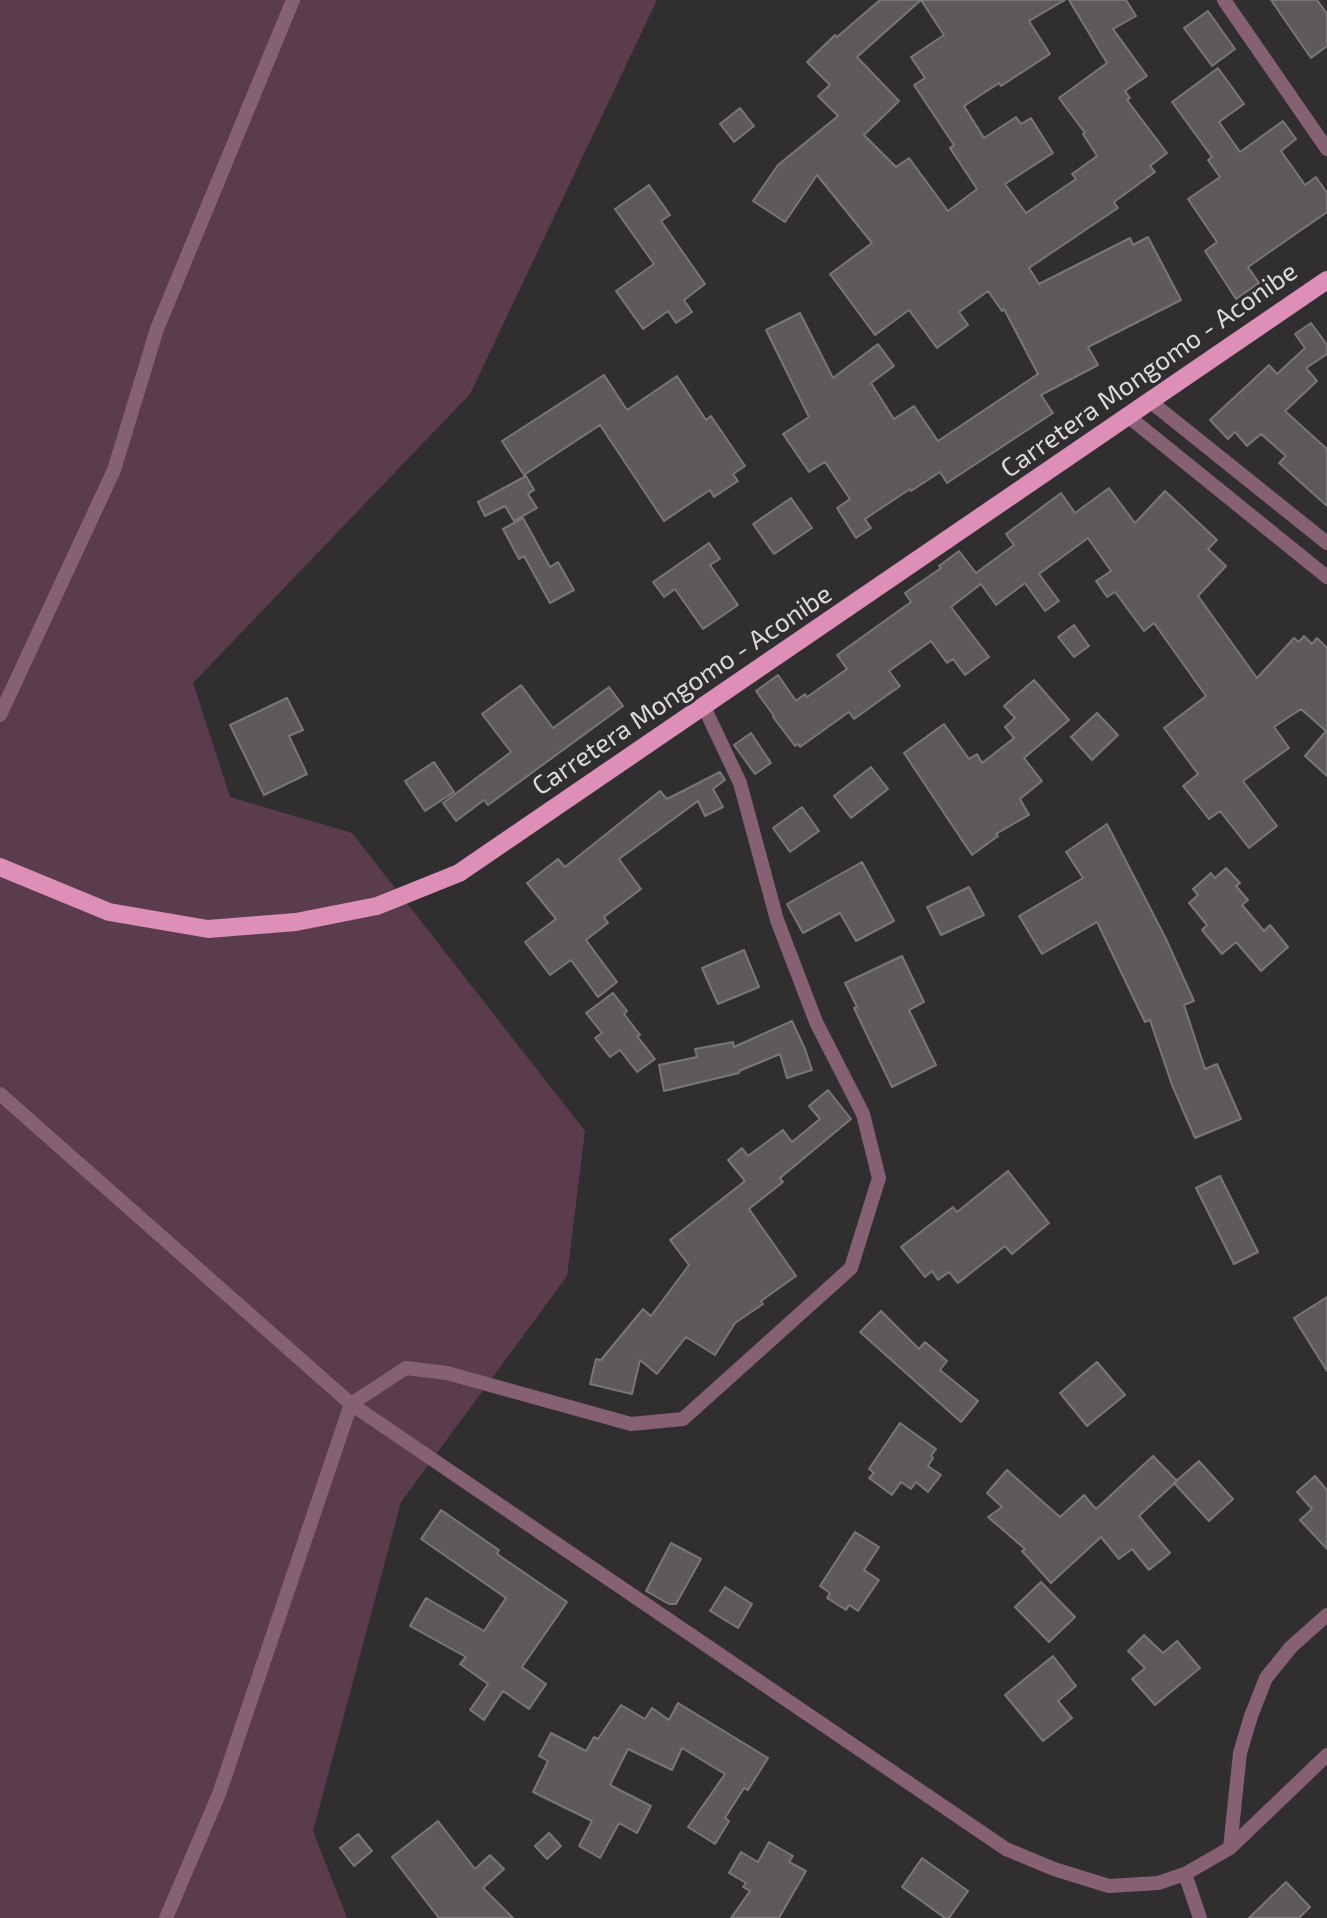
<!DOCTYPE html>
<html>
<head>
<meta charset="utf-8">
<style>
  body { margin:0 }
  canvas { display:block; background:#312e2f }
</style>
</head>
<body>
<canvas width="1327" height="1918"></canvas>
<script>
const context = document.querySelector('canvas').getContext('2d');
context.lineJoin = 'round';
function fillPath(path, color) {
  context.fillStyle = color;
  context.fill(path, 'evenodd');
}
function shape(rows) {
  const path = new Path2D();
  for (const r of rows) {
    path.moveTo(r[0], r[1]);
    for (let i = 2; i < r.length; i += 2) path.lineTo(r[i], r[i + 1]);
  }
  return path;
}
function trace(path, color, width, dash) {
  context.strokeStyle = color;
  context.lineWidth = width;
  context.lineCap = dash ? 'butt' : 'round';
  context.setLineDash(dash || []);
  context.stroke(path);
}
function label(font, color, halo, rows, align = 'center') {
  context.font = font + ' "Exo 2",sans-serif';
  context.lineWidth = 6;
  context.setLineDash([]);
  context.textBaseline = 'middle';
  context.strokeStyle = halo;
  context.fillStyle = color;
  for (const [text, x, y, turn = 0] of rows) {
    context.save();
    context.translate(x, y);
    context.rotate((+turn || 0) * Math.PI / 180);
    context.textAlign = isNaN(turn) ? turn : align;
    if (halo) context.strokeText(text, 0, 0);
    context.fillText(text, 0, 0);
    context.restore();
  }
}
fillPath(shape([
  [0,0,657,0,470,394,193,683,230,797,352,833,585,1131,567,1276,401,1502,313,1831,347,1918,0,1918]
]), '#5b3c4c');
const building = shape([
  [880,0,1065,0,1029,21,1050,54,1001,86,999,83,964,106,984,138,1016,117,1021,124,1031,118,1053,153,1005,184,1026,213,1076,179,1072,174,1097,156,1083,134,1085,133,1059,98,1107,63,1069,0,1126,0,1136,16,1113,29,1147,76,1125,91,1130,98,1127,100,1167,153,1150,166,1155,172,1114,202,1118,208,1029,268,1039,284,1130,238,1133,245,1148,237,1181,300,1088,347,1098,365,1041,395,1053,413,947,483,940,472,911,491,910,489,865,519,871,528,856,538,837,508,850,499,825,462,809,472,783,434,809,417,766,330,800,313,833,378,878,344,894,366,871,383,894,419,914,406,938,441,1038,374,1004,309,1002,311,988,291,959,312,968,325,937,348,909,310,875,335,830,274,872,243,817,175,785,222,753,201,778,165,838,116,818,96,830,85,807,62,835,35,837,37,880,0],
  [921,0,944,35,911,57,925,78,914,85,954,145,950,148,977,189,948,211,909,158,896,167,864,135,899,101,857,57,921,0],
  [1271,0,1317,0,1327,14,1327,46,1311,58,1271,0],
  [1208,11,1235,49,1212,66,1184,28,1208,11],
  [1218,68,1244,104,1219,122,1240,152,1283,121,1296,139,1281,151,1305,185,1316,177,1327,193,1327,212,1248,267,1259,283,1236,299,1205,251,1217,242,1188,199,1220,177,1208,160,1212,157,1172,102,1218,68],
  [740,108,754,126,734,142,720,124,740,108],
  [649,185,670,215,661,221,705,284,684,300,692,312,676,323,668,311,643,329,616,291,654,264,615,209,649,185],
  [1311,323,1327,345,1327,354,1306,368,1317,381,1285,411,1327,449,1327,506,1279,463,1286,456,1261,434,1247,446,1235,432,1228,439,1210,420,1269,365,1277,374,1305,348,1295,334,1311,323],
  [604,375,627,410,677,376,706,420,711,416,745,466,733,474,738,481,714,497,710,490,664,521,600,425,524,475,502,441,604,375],
  [526,476,534,490,528,494,537,508,514,521,505,506,485,516,478,502,526,476],
  [1109,488,1135,523,1165,491,1217,540,1208,549,1226,566,1198,596,1257,678,1294,638,1299,642,1304,636,1312,644,1317,638,1327,648,1327,776,1305,756,1326,731,1301,709,1274,727,1289,748,1243,781,1277,826,1249,848,1220,811,1209,819,1183,786,1198,774,1164,728,1206,696,1154,623,1144,631,1115,592,1107,597,1096,581,1111,571,1088,538,1039,574,1059,601,1045,611,1025,583,996,605,981,584,951,607,989,657,965,675,953,659,947,663,931,641,889,671,900,686,854,719,849,712,800,747,798,744,795,746,773,717,774,716,756,691,778,675,796,701,805,694,807,697,847,669,837,655,911,602,905,593,941,568,939,566,959,551,976,573,1014,545,1006,534,1061,493,1075,513,1109,488],
  [791,498,812,528,774,554,753,524,791,498],
  [523,518,550,567,558,562,574,590,550,603,524,556,519,559,503,529,523,518],
  [709,543,720,559,710,565,738,605,703,629,675,589,664,597,653,582,709,543],
  [1074,625,1089,646,1074,657,1058,637,1074,625],
  [1034,680,1069,720,1024,758,1042,781,1020,799,1029,815,996,834,998,836,972,855,904,753,944,724,969,759,977,754,982,763,1014,738,1005,727,1015,718,1004,706,1034,680],
  [521,685,553,728,609,687,623,706,488,805,484,800,456,821,443,803,511,752,482,714,521,685],
  [287,698,303,730,289,736,307,774,264,795,230,725,287,698],
  [1097,713,1118,735,1092,760,1071,737,1097,713],
  [751,733,771,763,755,774,734,745,751,733],
  [434,762,454,792,425,811,405,781,434,762],
  [871,767,888,789,851,818,834,796,871,767],
  [720,772,725,780,713,789,723,807,705,816,698,801,619,859,641,889,604,917,608,923,586,940,617,982,598,997,571,960,550,975,525,942,556,919,527,883,558,859,565,867,660,791,667,799,720,772],
  [802,807,819,831,790,852,773,828,802,807],
  [1107,824,1166,939,1194,1001,1184,1005,1205,1069,1217,1064,1241,1119,1195,1138,1172,1085,1150,1020,1145,1022,1097,922,1042,954,1019,916,1083,878,1066,852,1107,824],
  [862,862,894,921,856,941,840,913,803,933,787,904,862,862],
  [1226,868,1240,883,1236,886,1248,900,1242,905,1264,931,1270,925,1288,947,1261,971,1236,942,1222,954,1202,930,1207,925,1189,903,1198,895,1193,889,1211,873,1215,878,1226,868],
  [969,887,984,915,941,935,927,907,969,887],
  [744,950,759,987,718,1004,702,968,744,950],
  [902,956,924,1002,909,1010,936,1065,892,1087,854,1008,857,1007,845,983,902,956],
  [613,993,627,1011,624,1014,640,1035,637,1036,655,1059,637,1072,620,1050,610,1057,595,1038,602,1033,586,1013,613,993],
  [792,1021,805,1049,812,1070,787,1078,780,1054,739,1071,739,1073,664,1091,659,1065,697,1057,695,1049,733,1042,734,1047,792,1021],
  [828,1090,851,1119,780,1178,783,1182,749,1209,796,1276,761,1301,763,1304,735,1323,715,1355,686,1337,657,1374,640,1360,632,1394,590,1384,596,1359,601,1360,643,1309,651,1316,689,1265,670,1240,745,1181,728,1160,742,1148,748,1156,783,1130,792,1142,820,1119,809,1106,828,1090],
  [1008,1171,1049,1223,1012,1254,1005,1246,958,1283,949,1272,938,1280,932,1271,925,1277,901,1247,953,1207,957,1212,1008,1171],
  [1220,1176,1258,1252,1234,1264,1196,1188,1220,1176],
  [1327,1297,1327,1371,1294,1318,1327,1297],
  [881,1311,919,1349,925,1342,947,1361,940,1370,978,1401,961,1422,860,1332,881,1311],
  [1097,1362,1125,1395,1087,1426,1060,1393,1097,1362],
  [900,1423,936,1449,931,1456,933,1458,928,1466,941,1475,928,1492,916,1482,911,1489,901,1482,892,1495,869,1478,874,1473,869,1469,900,1423],
  [1153,1456,1177,1481,1139,1516,1170,1553,1149,1570,1132,1549,1119,1559,1101,1537,1051,1583,1022,1551,1025,1549,988,1517,1002,1507,987,1493,1007,1470,1060,1517,1084,1495,1096,1509,1153,1456],
  [1199,1461,1233,1499,1209,1521,1174,1483,1199,1461],
  [1315,1476,1327,1490,1327,1549,1300,1520,1312,1509,1297,1492,1315,1476],
  [441,1510,499,1550,497,1554,567,1602,522,1667,546,1684,529,1709,503,1691,484,1720,470,1710,488,1684,460,1664,466,1657,410,1626,426,1598,484,1631,506,1598,421,1539,441,1510],
  [855,1532,879,1547,864,1570,879,1580,858,1611,849,1605,846,1610,827,1598,830,1593,820,1586,855,1532],
  [671,1543,701,1559,676,1604,669,1604,646,1591,671,1543],
  [1041,1582,1075,1617,1049,1642,1015,1607,1041,1582],
  [725,1587,752,1604,738,1628,710,1611,725,1587],
  [1144,1635,1163,1653,1177,1641,1200,1668,1155,1705,1132,1679,1145,1668,1128,1651,1144,1635],
  [1053,1656,1076,1686,1058,1701,1072,1718,1043,1741,1005,1695,1053,1656],
  [678,1703,768,1758,748,1790,744,1788,725,1818,729,1821,715,1844,688,1827,725,1774,682,1748,672,1770,628,1749,610,1785,651,1806,637,1833,619,1823,600,1858,579,1846,592,1821,533,1792,548,1761,539,1756,551,1733,586,1751,594,1737,598,1739,621,1705,645,1719,652,1708,669,1720,678,1703],
  [438,1821,475,1869,490,1855,504,1869,483,1888,513,1918,439,1918,392,1857,438,1821],
  [549,1833,561,1846,547,1859,535,1846,549,1833],
  [358,1834,372,1851,354,1866,340,1848,358,1834],
  [769,1842,793,1856,789,1862,806,1871,779,1918,731,1918,750,1891,743,1887,746,1883,729,1873,741,1852,758,1862,769,1842],
  [922,1858,968,1891,949,1918,945,1918,902,1887,922,1858],
  [1286,1882,1310,1907,1299,1918,1249,1918,1286,1882]
]);
fillPath(building, '#5e5a5c');
trace(building, '#797677', 2);
trace(shape([
  [1224,0,1327,149],
  [1151,402,1327,543],
  [1129,417,1327,577],
  [0,715,114,470,157,329,293,0],
  [0,1094,351,1404,1006,1849,1054,1869,1109,1886,1158,1883,1185,1874,1230,1848,1327,1755],
  [1230,1848,1240,1753,1251,1716,1266,1678,1291,1647,1327,1615],
  [1185,1874,1200,1918],
  [166,1918,219,1794,351,1404,406,1368,447,1373,631,1424,683,1419,851,1268,879,1178,863,1114,816,1022,777,920,740,783,704,707]
]), '#866073', 14);
trace(shape([
  [0,867,109,912,208,929,296,922,377,906,459,873,1327,280]
]), '#dd8fb7', 18);
label('26px', '#dcdadb', '#312e2f', [
  ["Carretera Mongomo - Aconibe",1149,370,-35],
  ["Carretera Mongomo - Aconibe",682,690,-34]
]);
</script>
</body>
</html>
